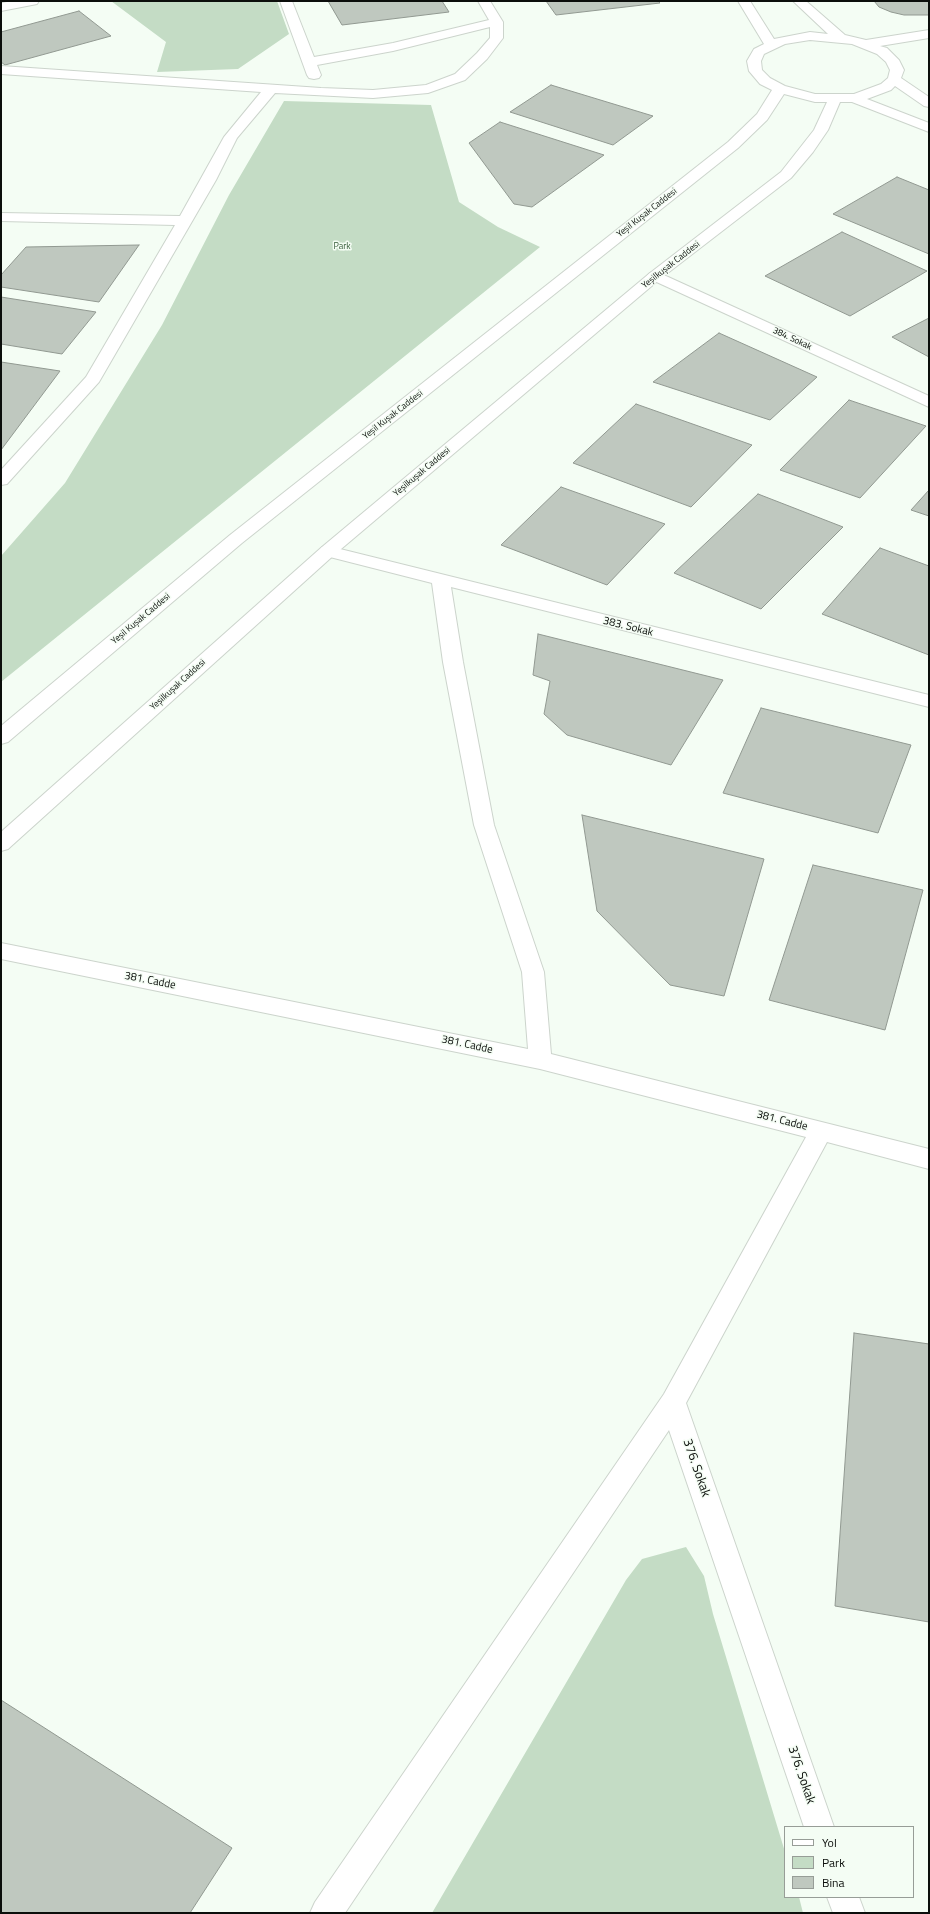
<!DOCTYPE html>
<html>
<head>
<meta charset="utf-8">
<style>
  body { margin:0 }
  #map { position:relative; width:930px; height:1914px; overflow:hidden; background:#f4fdf4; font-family:"Titillium Web",sans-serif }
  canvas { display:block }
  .frame { position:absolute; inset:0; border:2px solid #0b0e0b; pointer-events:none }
  .legend { position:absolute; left:784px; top:1826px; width:130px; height:72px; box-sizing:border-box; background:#f4fdf4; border:1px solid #979d97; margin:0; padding:5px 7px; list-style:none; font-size:12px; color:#0b0e0b }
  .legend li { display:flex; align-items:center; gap:8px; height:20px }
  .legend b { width:20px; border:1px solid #979d97 }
</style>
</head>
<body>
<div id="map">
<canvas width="930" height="1914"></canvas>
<div class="frame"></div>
<ul class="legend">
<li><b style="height:5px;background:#fff"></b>Yol</li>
<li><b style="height:11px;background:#c4dcc5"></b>Park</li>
<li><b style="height:11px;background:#bfc8bf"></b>Bina</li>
</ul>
</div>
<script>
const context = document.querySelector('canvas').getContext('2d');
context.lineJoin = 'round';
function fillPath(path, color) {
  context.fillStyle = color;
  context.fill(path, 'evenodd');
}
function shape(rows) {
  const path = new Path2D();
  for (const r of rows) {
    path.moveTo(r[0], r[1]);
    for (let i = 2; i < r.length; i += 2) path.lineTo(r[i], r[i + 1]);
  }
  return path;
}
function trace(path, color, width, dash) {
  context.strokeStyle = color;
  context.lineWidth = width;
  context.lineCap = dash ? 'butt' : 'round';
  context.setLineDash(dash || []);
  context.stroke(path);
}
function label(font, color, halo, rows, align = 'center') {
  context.font = font + ' "Titillium Web",sans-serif';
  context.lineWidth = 3;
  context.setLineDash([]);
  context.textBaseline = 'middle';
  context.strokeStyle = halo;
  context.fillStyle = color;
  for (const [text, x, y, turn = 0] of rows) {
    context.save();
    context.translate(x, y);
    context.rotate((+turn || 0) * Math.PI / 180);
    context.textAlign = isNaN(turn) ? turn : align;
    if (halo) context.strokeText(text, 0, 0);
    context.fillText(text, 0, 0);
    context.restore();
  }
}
fillPath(shape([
  [111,1,277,1,289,34,238,69,157,72,166,42],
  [284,101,431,105,459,202,498,227,540,247,1,682,1,556,65,483,162,325,229,195],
  [686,1547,704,1576,713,1614,785,1852,785,1897,799,1897,803,1913,432,1913,626,1580,642,1559]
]), '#c4dcc5');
const building = shape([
  [328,1,442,1,449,12,342,25,328,1],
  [546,1,658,1,660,3,556,15,546,1],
  [874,1,929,1,929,15,904,15,891,12,879,7,874,1],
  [79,11,111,36,5,65,1,62,1,32,79,11],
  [551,85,653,116,613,145,510,112,551,85],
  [500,122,604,155,532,207,514,204,469,143,500,122],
  [897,177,929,190,929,254,833,214,897,177],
  [842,232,927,271,850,316,765,276,842,232],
  [139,245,99,302,1,287,1,275,26,247,139,245],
  [1,297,96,312,62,354,1,344,1,297],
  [929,318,929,357,892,337,929,318],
  [719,333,817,377,770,420,653,382,719,333],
  [1,362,60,371,1,450,1,362],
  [849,400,926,426,860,498,780,470,849,400],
  [636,404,752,445,691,507,573,463,636,404],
  [561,487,665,524,607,585,501,545,561,487],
  [929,490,929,516,911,510,929,490],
  [758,494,843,527,761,609,674,573,758,494],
  [880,548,929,566,929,655,822,614,880,548],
  [538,634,723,680,671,765,567,735,544,714,550,681,533,675,538,634],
  [761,708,911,745,878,833,723,793,761,708],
  [582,815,764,859,724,996,670,985,597,911,582,815],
  [813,865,923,890,885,1030,769,1000,813,865],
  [854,1333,929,1344,929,1622,835,1606,854,1333],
  [1,1700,232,1848,190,1913,1,1913,1,1700]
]);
fillPath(building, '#bfc8bf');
trace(building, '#919991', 1);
const minor = shape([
  [13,1,39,1,37,4,1,11,1,3,13,1],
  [280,1,292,1,314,57,393,43,489,20,478,1,490,1,503,22,503,38,487,59,465,80,428,93,373,98,275,93,237,138,216,180,99,382,7,484,1,485,1,470,86,377,175,225,1,221,1,213,180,216,224,137,261,92,1,74,1,66,321,88,373,90,426,85,455,74,477,53,490,38,490,27,393,51,317,65,321,75,319,78,314,79,309,78,307,75,280,1],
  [655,271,929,396,929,407,650,279,647,276,650,273,655,271],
  [328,546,929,695,929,707,451,587,463,662,494,825,544,972,551,1054,929,1149,929,1169,827,1142,686,1403,834,1827,804,1827,669,1430,345,1913,310,1913,315,1902,664,1394,806,1137,540,1069,1,959,1,943,528,1049,522,972,474,825,443,662,432,583,322,555,319,551,322,547,328,546],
  [827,1897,859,1897,865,1913,833,1913,827,1897]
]);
const secondary = shape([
  [738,1,750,1,774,39,810,32,828,34,793,1,806,1,845,35,866,40,929,30,929,38,880,46,887,48,899,60,904,70,901,78,929,97,929,107,924,106,895,86,891,90,867,99,929,123,929,132,852,102,840,102,828,130,813,152,791,178,660,279,334,555,8,849,1,851,1,832,322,547,650,273,781,172,814,130,827,102,815,102,784,94,767,120,738,148,242,543,8,742,1,744,1,726,230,535,728,142,757,114,772,90,760,84,749,71,747,61,754,49,764,44,738,1],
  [810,40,852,44,877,54,886,62,890,70,888,78,881,84,854,94,815,94,785,86,770,78,762,70,761,61,764,54,785,44,810,40]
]);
trace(minor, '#ccd4cc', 2);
trace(secondary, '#ccd4cc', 2);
fillPath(minor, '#fff');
fillPath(secondary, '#fff');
label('9px', '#0b0e0b', '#f4fdf4', [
  ["Yeşil Kuşak Caddesi",647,213,-38],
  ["Yeşilkuşak Caddesi",671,265,-38],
  ["384. Sokak",792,339,25],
  ["Yeşil Kuşak Caddesi",393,415,-38],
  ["Yeşilkuşak Caddesi",422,472,-40],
  ["Yeşil Kuşak Caddesi",141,619,-40],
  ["Yeşilkuşak Caddesi",178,685,-42]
]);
label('9px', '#305834', '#f4fdf4', [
  ["Park",342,247]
]);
label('11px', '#0b0e0b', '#f4fdf4', [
  ["383. Sokak",628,627,14],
  ["381. Cadde",150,981,11],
  ["381. Cadde",467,1045,12],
  ["381. Cadde",782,1121,14]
]);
label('13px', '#0b0e0b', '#f4fdf4', [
  ["376. Sokak",696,1468,71],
  ["376. Sokak",801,1775,71]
]);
</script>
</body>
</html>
